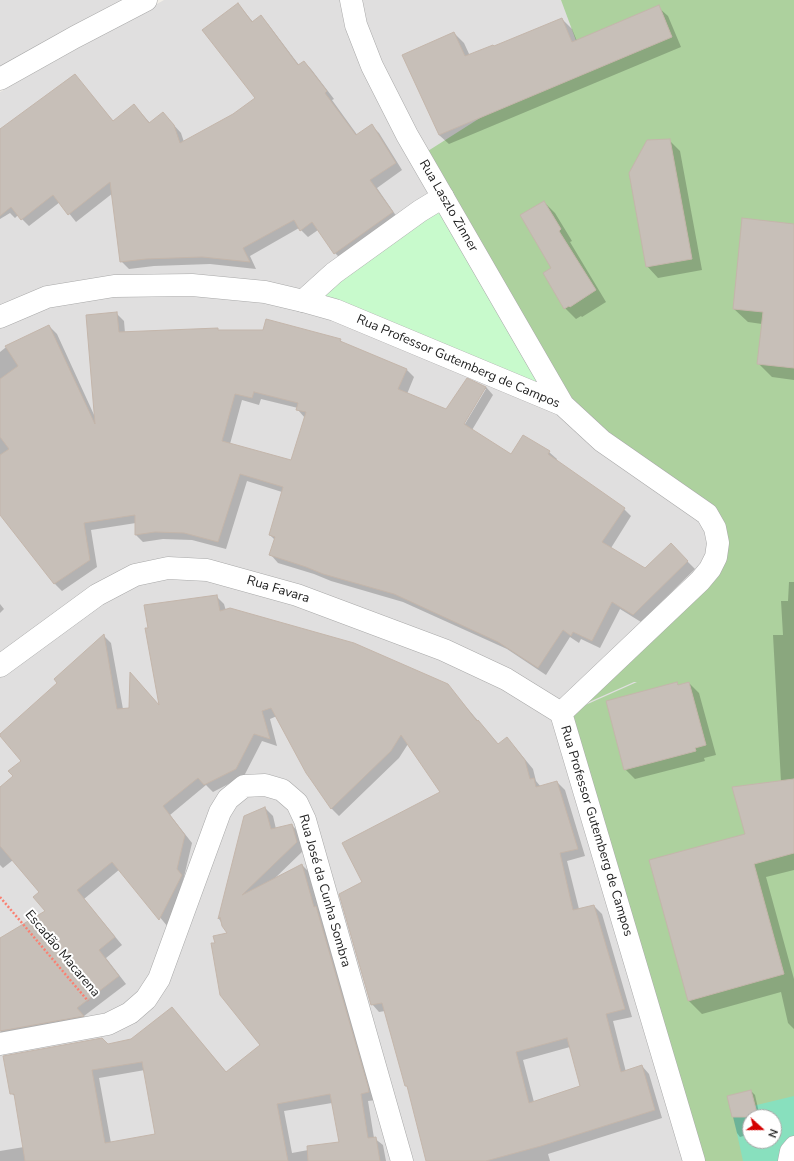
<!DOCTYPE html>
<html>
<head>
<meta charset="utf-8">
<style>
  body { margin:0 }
  #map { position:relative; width:794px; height:1161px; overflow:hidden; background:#f2efe9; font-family:"Nunito Sans",sans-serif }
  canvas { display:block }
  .north { position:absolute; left:742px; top:1109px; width:40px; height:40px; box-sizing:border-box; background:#fff; border:1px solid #a7a7a7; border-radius:50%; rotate:111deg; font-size:11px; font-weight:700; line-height:16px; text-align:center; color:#222 }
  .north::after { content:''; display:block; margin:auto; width:14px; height:18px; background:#d40000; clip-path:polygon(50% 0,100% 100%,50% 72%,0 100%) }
</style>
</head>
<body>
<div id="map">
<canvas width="794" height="1161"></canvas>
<div class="north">N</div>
</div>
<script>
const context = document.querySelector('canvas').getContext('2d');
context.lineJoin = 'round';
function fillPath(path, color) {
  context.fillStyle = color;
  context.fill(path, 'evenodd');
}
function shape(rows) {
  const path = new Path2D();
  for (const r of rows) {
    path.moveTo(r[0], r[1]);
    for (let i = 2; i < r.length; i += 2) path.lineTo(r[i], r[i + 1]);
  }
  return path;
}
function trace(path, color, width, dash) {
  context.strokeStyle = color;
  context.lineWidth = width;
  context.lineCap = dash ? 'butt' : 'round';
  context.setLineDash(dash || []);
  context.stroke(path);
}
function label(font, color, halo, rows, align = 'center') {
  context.font = font + ' "Nunito Sans",sans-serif';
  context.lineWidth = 4;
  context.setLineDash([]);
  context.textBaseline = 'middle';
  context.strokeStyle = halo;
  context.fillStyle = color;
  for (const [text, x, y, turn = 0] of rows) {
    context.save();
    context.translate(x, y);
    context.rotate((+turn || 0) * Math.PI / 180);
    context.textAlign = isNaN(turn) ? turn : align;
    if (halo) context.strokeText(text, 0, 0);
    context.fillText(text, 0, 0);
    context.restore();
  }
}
fillPath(shape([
  [0,0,140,0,0,75],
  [164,0,794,0,794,1161,0,1161,0,92],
  [750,1117,774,1117,774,1141,750,1141]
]), '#e0dfdf');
fillPath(shape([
  [561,0,794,0,794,134,786,137,794,134,794,1161,699,1161,572,711,637,682,634,682,571,710,700,583,716,527,563,405,420,156,581,54],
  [750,1117,774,1117,774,1141,750,1141]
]), '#add19e');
fillPath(shape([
  [441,203,549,389,310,300]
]), '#c8facc');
fillPath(shape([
  [794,1096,794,1161,743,1161,732,1111],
  [750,1117,774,1117,774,1141,750,1141]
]), '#88e0be');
fillPath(shape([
  [238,4,253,22,261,17,268,24,299,65,304,62,311,69,334,99,332,100,358,136,372,126,379,133,402,170,377,188,399,220,342,260,335,253,318,230,308,237,299,228,250,256,256,269,210,264,154,266,129,269,121,261,113,193,76,222,60,202,29,226,18,215,15,218,10,213,0,219,0,131,74,75,114,122,134,105,150,123,163,113,181,133,184,142,233,115,257,98],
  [658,7,668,16,681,47,449,144,439,135,454,33,464,43,470,56,494,47,562,19,572,29,577,41],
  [669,140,680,151,702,270,658,278,647,266],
  [544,202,555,213,572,241,570,242,606,302,582,317,581,316,576,319,565,308],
  [794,225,794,380,772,377,758,363,762,324,748,322,734,309],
  [116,313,124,321,125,333,217,329,219,331,340,340,343,343,406,369,414,377,407,394,447,410,467,380,486,387,493,395,472,430,512,456,549,452,557,459,556,461,624,509,631,516,611,548,645,570,671,545,695,569,641,622,620,609,600,648,581,639,579,643,570,637,546,675,507,649,403,602,331,581,314,574,278,563,271,555,275,540,270,535,282,492,247,481,226,549,192,540,163,539,143,542,136,535,136,523,91,530,97,567,62,591,55,584,0,513,0,352,5,348,49,326,57,334,95,417],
  [484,389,486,389,462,429,460,428],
  [261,399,298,408,298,410,305,418,292,461,230,444,242,400,259,405],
  [789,582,794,582,794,870,766,877,794,979,794,1029,788,1023,781,992,702,1014,688,1000,746,835,781,782,773,635,783,635,781,601,788,601],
  [216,596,224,604,226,611,447,685,499,745,514,746,533,769,536,781,541,787,557,782,565,790,585,856,567,861,579,909,594,906,602,914,632,1017,613,1021,626,1072,642,1066,649,1074,662,1118,548,1154,550,1161,427,1161,408,1087,406,1086,385,1011,379,1012,372,1004,364,882,442,792,408,744,399,758,339,816,332,809,312,779,277,716,270,719,277,746,262,741,244,776,213,792,206,785,170,815,192,843,184,877,168,927,120,869,84,899,122,945,106,958,126,984,84,1016,90,1024,8,1039,0,1031,0,939,47,912,40,892,13,860,3,868,0,865,0,808,58,683,104,636,111,643,123,709,130,709,131,674,160,707],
  [570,1047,582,1086,534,1102,523,1060],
  [0,604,4,609,0,613],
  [677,683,679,686,689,683,699,693,716,755,704,758,705,761,635,779,625,769],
  [265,808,273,816,276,829,292,825,299,833,304,850,274,879,302,865,310,873,376,1100,368,1101,374,1138,383,1145,386,1161,0,1161,0,1151,24,1147,16,1097,12,1094,108,1045,132,1040,172,1008,227,1073,261,1045,216,944,229,934,219,919,245,816],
  [145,1070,156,1135,111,1143,99,1078],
  [332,1103,341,1144,292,1153,284,1111],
  [751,1091,755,1095,760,1117,750,1117,750,1134,740,1137,737,1133,728,1097]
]), '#0003');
const building = shape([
  [238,3,252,22,261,15,298,65,304,61,327,91,325,93,356,135,372,124,396,163,370,180,393,212,334,254,312,222,300,231,294,220,243,248,250,262,202,257,146,259,120,262,110,182,68,215,53,195,21,220,11,207,0,216,0,129,75,74,113,121,134,104,149,123,163,112,174,125,180,143,233,114,255,98,202,30,238,3],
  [659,5,672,37,439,135,402,55,454,32,465,56,493,45,494,46,562,18,572,42,659,5],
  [670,139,692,259,646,267,629,173,647,140,670,139],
  [544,201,561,229,559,231,596,290,570,307,569,306,564,309,543,273,551,268,520,215,544,201],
  [742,218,794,224,794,368,757,364,763,312,733,309,742,218],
  [117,312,119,332,218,328,218,330,263,330,266,319,341,339,340,341,407,369,398,389,446,409,467,378,486,387,464,424,511,454,523,435,550,451,548,454,625,508,602,542,645,568,671,543,688,561,633,615,612,602,592,641,573,632,571,636,563,630,538,668,498,642,394,594,323,574,306,567,269,555,275,537,269,535,283,487,240,474,218,542,184,533,155,532,135,535,135,515,84,523,90,560,54,584,0,515,0,455,9,449,0,437,0,379,18,366,5,346,49,325,95,424,86,315,117,312],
  [254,392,298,403,296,410,306,412,291,460,222,441,235,394,252,398,254,392],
  [217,595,220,611,230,608,354,643,448,684,477,721,478,720,498,744,507,737,525,760,530,779,534,778,536,787,557,781,578,849,560,853,573,910,594,905,625,1009,606,1014,621,1072,642,1065,655,1110,541,1146,486,1161,426,1161,407,1086,405,1086,382,1003,371,1005,339,894,362,882,342,843,440,792,401,735,391,751,331,809,311,780,306,773,271,708,262,711,270,739,254,734,236,769,204,785,198,778,163,806,185,835,177,869,182,875,159,920,112,862,77,890,115,937,99,950,119,976,77,1008,84,1016,0,1031,0,938,45,911,33,897,39,892,0,846,0,787,13,776,8,771,21,761,0,736,0,734,57,683,54,679,104,634,117,709,129,708,130,672,159,705,145,628,148,628,144,605,217,595],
  [567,1038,580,1086,529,1103,516,1052,567,1038],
  [677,682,678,685,689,682,706,745,695,748,696,751,624,770,606,701,677,682],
  [794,779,794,853,754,864,784,974,688,1001,649,860,745,834,732,787,794,779],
  [265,807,271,829,292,824,297,842,242,895,302,864,314,907,316,906,368,1086,369,1092,361,1094,368,1138,376,1137,380,1161,308,1161,307,1146,339,1142,330,1094,277,1104,288,1161,25,1161,14,1094,10,1094,3,1056,102,1038,108,1044,131,1039,172,1007,226,1072,260,1045,220,995,211,943,215,943,213,936,227,933,222,926,220,917,218,919,244,816,265,807],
  [142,1062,155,1134,105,1143,92,1070,142,1062],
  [751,1090,758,1117,732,1117,727,1096,751,1090]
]);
fillPath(building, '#c7bfb8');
trace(building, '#c4b6ab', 1);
const service = shape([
  [787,1161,789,1151,794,1145]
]);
const pedestrian = shape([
  [303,301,334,273,420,211,443,197]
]);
const minor = shape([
  [351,0,356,25,372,66,407,135,563,405],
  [0,79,75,37,146,0],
  [0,317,47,297,114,286,192,285,265,292,303,301,335,310,563,405,602,441,707,514,715,528,718,543,716,557,710,569,700,581,561,713],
  [0,666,97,595,135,575,168,568,207,570,297,595,444,650,506,679,561,713],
  [561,713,694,1161],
  [0,1044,108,1024,130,1013,146,999,159,979,220,812,228,799,244,786,265,785,282,790,297,803,305,820,402,1161]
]);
trace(service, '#a9a9a9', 19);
trace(pedestrian, '#a9a9a9', 23);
trace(minor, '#a9a9a9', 23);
trace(shape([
  [0,897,88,1001]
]), '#fa8072', 2.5, [2, 2]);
trace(service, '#fff', 18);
trace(pedestrian, '#fff', 22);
trace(minor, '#fff', 22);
label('13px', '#222', '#fff', [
  ["Rua Laszlo Zinner",448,206,60],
  ["Rua Professor Gutemberg de Campos",458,362,23],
  ["Rua Favara",278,590,17],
  ["Rua Professor Gutemberg de Campos",596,831,73],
  ["Rua José da Cunha Sombra",324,891,74],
  ["Escadão Macarena",62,954,50]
]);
</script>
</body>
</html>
